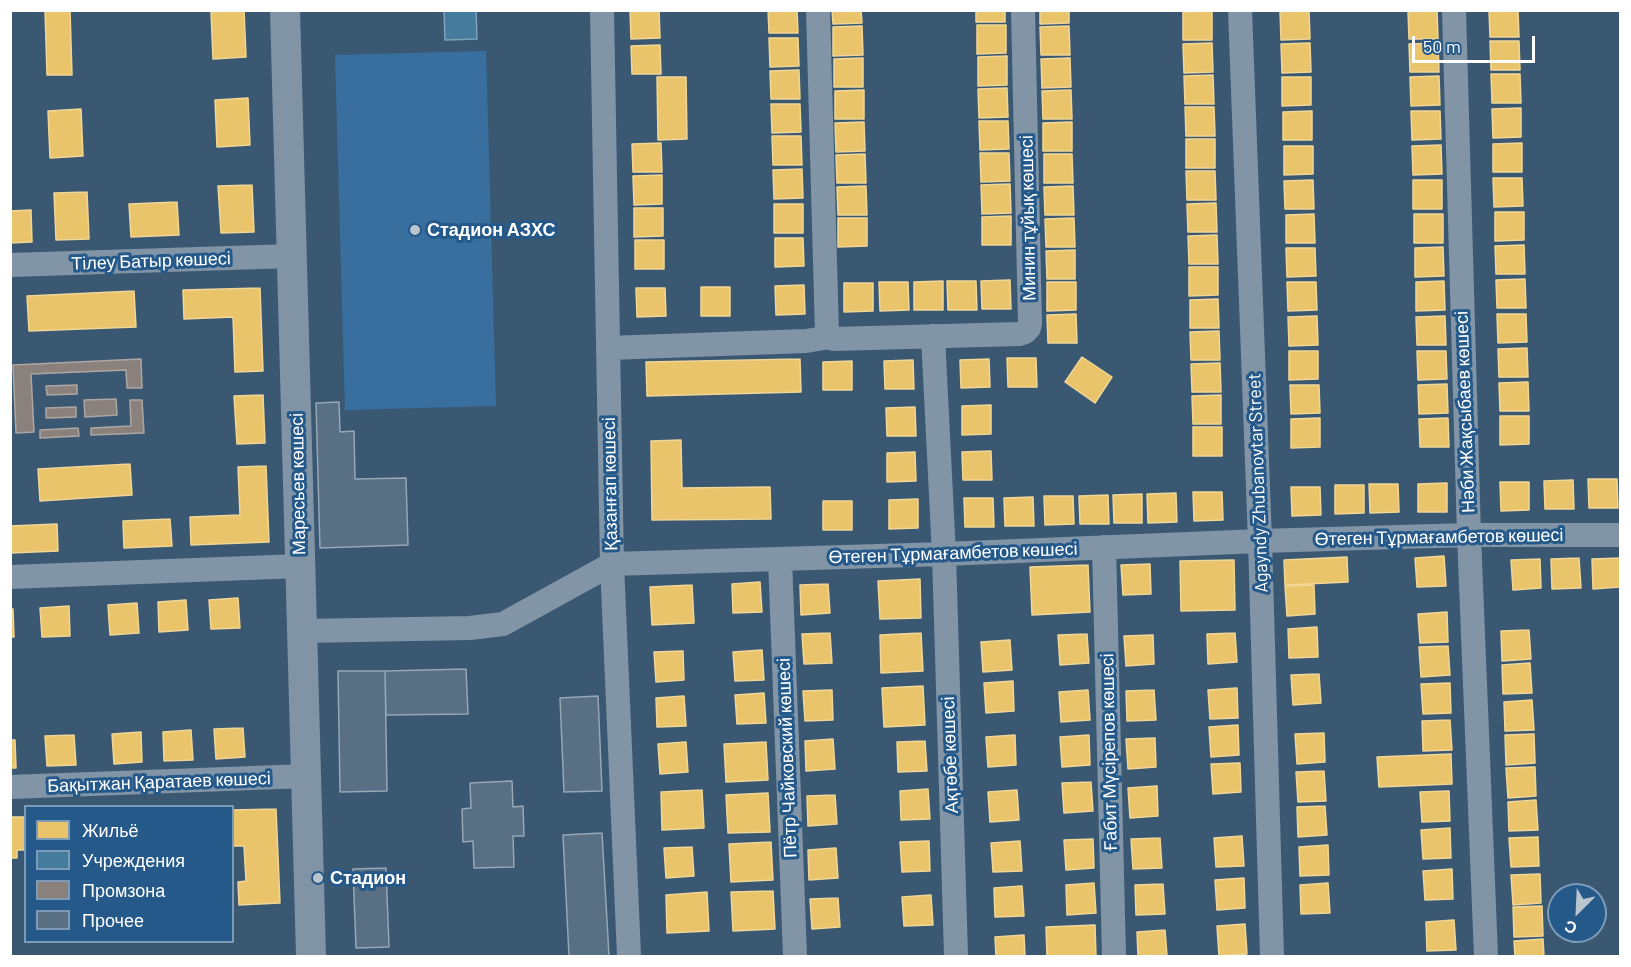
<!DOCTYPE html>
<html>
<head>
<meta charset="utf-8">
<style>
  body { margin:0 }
  #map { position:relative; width:1631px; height:967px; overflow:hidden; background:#3b5873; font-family:Barlow,sans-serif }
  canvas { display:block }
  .frame { position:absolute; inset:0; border:12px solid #fff; pointer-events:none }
  .legend { position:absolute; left:24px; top:805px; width:210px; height:138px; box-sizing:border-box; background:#24598a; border:2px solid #7c9bb9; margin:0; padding:8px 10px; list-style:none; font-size:18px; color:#fff }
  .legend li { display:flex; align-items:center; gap:12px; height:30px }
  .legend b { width:30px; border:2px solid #7c9bb9 }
  .north { position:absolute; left:1547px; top:883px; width:60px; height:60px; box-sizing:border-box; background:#24598a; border:2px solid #7c9bb9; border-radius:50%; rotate:204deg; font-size:16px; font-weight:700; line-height:24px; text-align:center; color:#fff }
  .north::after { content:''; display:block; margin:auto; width:21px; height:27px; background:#bac5ce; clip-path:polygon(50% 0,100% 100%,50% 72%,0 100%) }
  .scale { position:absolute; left:1412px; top:36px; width:123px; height:27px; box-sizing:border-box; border:3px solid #fff; border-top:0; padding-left:8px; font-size:18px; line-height:21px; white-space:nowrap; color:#fff; -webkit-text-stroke:4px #24598a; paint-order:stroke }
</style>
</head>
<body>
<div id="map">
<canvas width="1631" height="967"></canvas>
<div class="frame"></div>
<ul class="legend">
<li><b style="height:16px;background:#e9c46a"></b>Жильё</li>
<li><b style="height:16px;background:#457b9d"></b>Учреждения</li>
<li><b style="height:16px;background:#8a817c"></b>Промзона</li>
<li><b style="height:16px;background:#586f84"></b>Прочее</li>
</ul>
<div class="north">С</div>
<div class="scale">50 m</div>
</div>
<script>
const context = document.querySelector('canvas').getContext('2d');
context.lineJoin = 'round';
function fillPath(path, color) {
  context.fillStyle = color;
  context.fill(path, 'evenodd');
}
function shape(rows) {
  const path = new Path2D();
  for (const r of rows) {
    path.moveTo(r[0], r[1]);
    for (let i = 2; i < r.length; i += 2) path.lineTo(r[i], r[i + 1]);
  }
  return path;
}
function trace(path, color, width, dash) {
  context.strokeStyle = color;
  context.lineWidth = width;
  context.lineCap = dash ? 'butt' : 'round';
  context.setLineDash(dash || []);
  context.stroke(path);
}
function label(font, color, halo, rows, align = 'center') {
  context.font = font + ' Barlow,sans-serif';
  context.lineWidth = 6;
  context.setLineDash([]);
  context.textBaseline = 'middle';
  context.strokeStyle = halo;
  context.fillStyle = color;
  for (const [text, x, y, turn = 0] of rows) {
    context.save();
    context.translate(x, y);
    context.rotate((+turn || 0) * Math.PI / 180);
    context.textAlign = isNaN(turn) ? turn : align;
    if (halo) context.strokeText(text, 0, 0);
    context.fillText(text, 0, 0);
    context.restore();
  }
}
fillPath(shape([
  [486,51,496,406,345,410,335,55]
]), '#386f9f');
const homes = shape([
  [45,10,70,10,72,75,47,75,45,10],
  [244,10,246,57,213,59,211,12,244,10],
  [630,10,659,10,660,38,631,39,630,10],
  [768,10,797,10,798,33,769,33,768,10],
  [832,10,861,10,862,23,833,24,832,10],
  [976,10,1005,10,1005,22,976,22,976,10],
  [1040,10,1069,10,1069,23,1040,24,1040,10],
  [1437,10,1438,39,1409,39,1408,11,1437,10],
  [1489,10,1518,10,1519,37,1490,37,1489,10],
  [1212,11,1212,40,1183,40,1183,12,1212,11],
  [1280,11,1309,11,1310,39,1281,40,1280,11],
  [977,25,1006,25,1006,53,977,54,977,25],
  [862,26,863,55,833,56,833,27,862,26],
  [1069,26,1070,55,1041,55,1040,27,1069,26],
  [769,38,798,38,799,66,770,67,769,38],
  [1490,41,1519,41,1520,70,1491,70,1490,41],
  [1212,43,1213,72,1184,73,1183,44,1212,43],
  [1310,43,1311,72,1282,73,1281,44,1310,43],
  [1438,43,1439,72,1410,72,1409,44,1438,43],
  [660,45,661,74,632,74,631,46,660,45],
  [1007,56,1007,85,978,86,978,57,1007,56],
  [863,58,863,87,834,87,834,59,863,58],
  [1070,58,1071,87,1042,88,1041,59,1070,58],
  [799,70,800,99,771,99,770,71,799,70],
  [1491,74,1520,74,1521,103,1492,103,1491,74],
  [1213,75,1214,104,1185,104,1184,76,1213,75],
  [1439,76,1440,105,1411,106,1410,77,1439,76],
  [657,77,686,77,687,139,658,140,657,77],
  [1282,77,1311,77,1311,105,1282,106,1282,77],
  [1007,88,1008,117,979,118,978,89,1007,88],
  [864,90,864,119,835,119,835,91,864,90],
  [1071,90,1072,119,1043,119,1042,91,1071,90],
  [248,98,250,145,217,147,215,100,248,98],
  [771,104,800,104,801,132,772,133,771,104],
  [1185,107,1214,107,1215,136,1186,136,1185,107],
  [1521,108,1521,137,1493,138,1492,109,1521,108],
  [81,109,83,156,50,158,48,111,81,109],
  [1312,111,1312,140,1283,140,1283,112,1312,111],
  [1411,111,1440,111,1441,139,1412,140,1411,111],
  [979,121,1008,121,1009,149,980,150,979,121],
  [864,122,865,151,836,152,835,123,864,122],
  [1072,122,1072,151,1043,151,1043,123,1072,122],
  [772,136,801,136,802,165,773,165,772,136],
  [1186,139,1215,139,1215,168,1186,168,1186,139],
  [661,143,662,172,633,172,632,144,661,143],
  [1522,143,1522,172,1493,172,1493,144,1522,143],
  [1441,145,1442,174,1413,175,1412,146,1441,145],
  [1284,146,1313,146,1313,174,1284,175,1284,146],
  [980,153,1009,153,1010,181,981,182,980,153],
  [865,154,866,183,837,183,836,155,865,154],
  [1044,154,1072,154,1073,183,1044,183,1044,154],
  [802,169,803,198,774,199,773,170,802,169],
  [1186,171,1215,171,1216,200,1187,200,1186,171],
  [662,175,662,204,634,205,633,176,662,175],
  [1493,178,1522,178,1523,206,1494,207,1493,178],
  [1313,180,1314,209,1285,209,1284,181,1313,180],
  [1413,180,1442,180,1442,209,1413,209,1413,180],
  [1010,184,1011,213,982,214,981,185,1010,184],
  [252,185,254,232,221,233,218,186,252,185],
  [866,186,867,215,838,215,837,187,866,186],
  [1073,186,1074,215,1045,215,1044,187,1073,186],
  [87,192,89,239,56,240,54,193,87,192],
  [177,202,179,235,131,237,129,204,177,202],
  [1216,203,1217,232,1188,232,1187,204,1216,203],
  [774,204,803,204,803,233,774,233,774,204],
  [634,208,663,208,663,236,634,237,634,208],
  [31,210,32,242,10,243,10,211,31,210],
  [1495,212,1524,212,1524,240,1495,241,1495,212],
  [1314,214,1315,243,1286,243,1286,215,1314,214],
  [1414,214,1443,214,1443,243,1414,243,1414,214],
  [1011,216,1011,245,982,245,982,217,1011,216],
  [838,218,867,218,867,246,838,247,838,218],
  [1074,218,1075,247,1046,247,1045,219,1074,218],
  [1217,235,1218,264,1189,264,1188,236,1217,235],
  [775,238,803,238,804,266,775,267,775,238],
  [635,240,664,240,664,269,635,269,635,240],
  [1524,245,1525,274,1496,274,1495,246,1524,245],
  [1443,247,1444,276,1415,277,1415,248,1443,247],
  [1286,248,1315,248,1316,276,1287,277,1286,248],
  [1075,250,1075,279,1047,279,1046,251,1075,250],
  [1189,267,1218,267,1218,295,1189,296,1189,267],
  [1525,279,1526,308,1497,308,1496,280,1525,279],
  [1010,280,1011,309,982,309,981,281,1010,280],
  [943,281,943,310,914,310,914,282,943,281],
  [947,281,976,281,977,310,948,310,947,281],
  [1444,281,1445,310,1416,311,1416,282,1444,281],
  [879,282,908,282,909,310,880,311,879,282],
  [1047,282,1076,282,1076,310,1047,311,1047,282],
  [1287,282,1316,282,1317,310,1288,311,1287,282],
  [844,283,873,283,873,311,844,312,844,283],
  [804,285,805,314,776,315,775,286,804,285],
  [701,287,730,287,730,316,701,316,701,287],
  [260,288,263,371,235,372,233,317,184,319,183,290,260,288],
  [636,288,665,288,666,316,637,317,636,288],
  [134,291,136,327,29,331,27,296,134,291],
  [1218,299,1219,328,1190,328,1190,300,1218,299],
  [1076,314,1077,343,1048,343,1047,315,1076,314],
  [1497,314,1526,314,1527,342,1498,343,1497,314],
  [1317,316,1318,345,1289,346,1288,317,1317,316],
  [1445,316,1446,345,1417,345,1416,317,1445,316],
  [1219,331,1220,360,1191,360,1190,332,1219,331],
  [1527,348,1528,377,1499,377,1498,349,1527,348],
  [1289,351,1318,351,1318,379,1289,380,1289,351],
  [1417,351,1446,351,1447,379,1418,380,1417,351],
  [1082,357,1112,377,1095,403,1065,382,1082,357],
  [1007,358,1036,358,1037,387,1008,387,1007,358],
  [800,359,801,392,647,396,646,362,800,359],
  [989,359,990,387,961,388,960,360,989,359],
  [913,360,914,389,885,389,884,361,913,360],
  [852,361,852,390,823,390,823,362,852,361],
  [1220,363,1221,392,1192,392,1191,364,1220,363],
  [1528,382,1529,411,1500,411,1499,383,1528,382],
  [1447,384,1448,413,1419,414,1418,385,1447,384],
  [1290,385,1319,385,1320,413,1291,414,1290,385],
  [263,395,265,443,237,444,234,396,263,395],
  [1221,395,1221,424,1193,424,1192,396,1221,395],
  [991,405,991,434,962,435,962,406,991,405],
  [915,407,916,436,887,436,886,408,915,407],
  [1500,416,1529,416,1529,444,1500,445,1500,416],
  [1320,418,1320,447,1291,448,1291,419,1320,418],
  [1448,418,1449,447,1420,447,1419,419,1448,418],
  [1193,427,1222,427,1222,456,1193,456,1193,427],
  [681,440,682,488,770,487,771,519,652,520,651,441,681,440],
  [991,451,992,480,963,480,962,452,991,451],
  [915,452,916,481,887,482,887,453,915,452],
  [130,464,132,495,40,501,38,469,130,464],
  [266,466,269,542,191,545,190,517,240,515,238,467,266,466],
  [1588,479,1617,479,1618,508,1589,508,1588,479],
  [1573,480,1574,509,1545,509,1544,481,1573,480],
  [1500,482,1529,482,1529,510,1501,511,1500,482],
  [1447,483,1447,512,1418,512,1418,484,1447,483],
  [1369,484,1398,484,1399,512,1370,513,1369,484],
  [1335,485,1364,485,1364,513,1335,514,1335,485],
  [1291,487,1320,487,1321,515,1292,516,1291,487],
  [1193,492,1222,492,1223,520,1194,521,1193,492],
  [1176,493,1177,522,1148,523,1147,494,1176,493],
  [1142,494,1142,523,1114,523,1113,495,1142,494],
  [1108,495,1109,524,1080,524,1079,496,1108,495],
  [1044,496,1073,496,1074,524,1045,525,1044,496],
  [1033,497,1034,526,1005,526,1004,498,1033,497],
  [964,498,993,498,994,527,965,527,964,498],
  [918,499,918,528,889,529,889,500,918,499],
  [823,501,852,501,852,530,823,530,823,501],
  [170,519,172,546,124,548,123,521,170,519],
  [57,524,58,551,11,553,10,526,57,524],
  [1444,556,1446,586,1417,587,1415,558,1444,556],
  [1347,557,1348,582,1285,585,1284,560,1347,557],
  [1579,558,1581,588,1552,589,1551,559,1579,558],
  [1620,558,1620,587,1593,589,1592,559,1620,558],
  [1540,559,1541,588,1513,590,1511,560,1540,559],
  [1234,560,1235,610,1181,611,1180,561,1234,560],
  [1150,564,1151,594,1123,595,1121,565,1150,564],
  [1088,565,1090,612,1032,615,1030,567,1088,565],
  [920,579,921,618,880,619,878,581,920,579],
  [760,582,762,612,733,613,732,584,760,582],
  [828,584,830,613,801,615,800,585,828,584],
  [692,585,694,623,652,625,650,587,692,585],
  [1314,585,1315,614,1287,616,1285,586,1314,585],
  [238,598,240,628,211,629,209,600,238,598],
  [186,600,188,630,159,632,158,602,186,600],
  [137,603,139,633,110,635,108,605,137,603],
  [69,606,70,636,42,637,40,608,69,606],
  [10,609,13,609,14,637,10,637,10,609],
  [1447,612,1448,642,1420,643,1418,614,1447,612],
  [1317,627,1318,657,1289,658,1288,629,1317,627],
  [1529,630,1531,659,1502,661,1501,631,1529,630],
  [830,633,832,663,804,664,802,634,830,633],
  [921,633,923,671,881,673,880,635,921,633],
  [1235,633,1237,662,1208,664,1207,634,1235,633],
  [1087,634,1089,663,1060,665,1058,635,1087,634],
  [1153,635,1154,664,1126,666,1124,636,1153,635],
  [1010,640,1012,670,983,672,981,642,1010,640],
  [1448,646,1450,675,1421,677,1419,647,1448,646],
  [762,650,764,680,735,681,733,652,762,650],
  [683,651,684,680,656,682,654,652,683,651],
  [1530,663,1532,693,1503,694,1502,665,1530,663],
  [1319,674,1321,703,1293,705,1291,675,1319,674],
  [1013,681,1014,711,986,713,984,683,1013,681],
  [1450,683,1451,713,1423,714,1421,684,1450,683],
  [923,686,925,725,884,727,882,688,923,686],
  [1237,688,1238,718,1210,719,1208,690,1237,688],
  [832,690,833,720,805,721,803,691,832,690],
  [1088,690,1090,720,1061,722,1059,692,1088,690],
  [1154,690,1156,720,1127,721,1126,691,1154,690],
  [764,693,766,723,737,724,735,695,764,693],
  [684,696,686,726,657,727,656,698,684,696],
  [1532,700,1534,730,1505,731,1504,702,1532,700],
  [1450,720,1452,750,1423,751,1422,721,1450,720],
  [1238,725,1239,755,1211,757,1209,727,1238,725],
  [243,728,245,757,216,759,214,729,243,728],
  [191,730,193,760,164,761,163,732,191,730],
  [141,732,142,762,114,764,112,734,141,732],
  [1324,733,1325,762,1297,764,1295,734,1324,733],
  [1534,734,1535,763,1506,765,1505,735,1534,734],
  [74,735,76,765,47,766,45,736,74,735],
  [1015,735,1016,765,988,767,986,737,1015,735],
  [1089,735,1090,765,1062,767,1060,737,1089,735],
  [1155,738,1156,767,1128,769,1126,739,1155,738],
  [833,739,835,769,806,771,805,741,833,739],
  [10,740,15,740,16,768,10,768,10,740],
  [925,741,927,771,898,772,897,742,925,741],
  [686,742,688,772,660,774,658,744,686,742],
  [766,742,768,780,726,782,724,744,766,742],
  [1451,754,1452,784,1379,787,1377,757,1451,754],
  [1240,763,1241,792,1213,794,1211,764,1240,763],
  [1535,767,1536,796,1508,798,1506,768,1535,767],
  [1324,771,1326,801,1298,802,1296,772,1324,771],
  [1091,782,1093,811,1064,813,1062,783,1091,782],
  [1157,786,1158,816,1130,818,1128,788,1157,786],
  [928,789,930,819,901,820,900,791,928,789],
  [702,790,704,828,662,830,661,792,702,790],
  [1017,790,1019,820,990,822,988,792,1017,790],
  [1449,791,1450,821,1422,822,1420,792,1449,791],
  [768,793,770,832,728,833,726,795,768,793],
  [835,795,837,824,808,826,807,796,835,795],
  [1536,800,1538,830,1509,831,1508,802,1536,800],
  [1325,806,1327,835,1298,837,1297,807,1325,806],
  [276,809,280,903,239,905,238,882,246,881,244,846,232,846,232,810,276,809],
  [10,817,26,817,26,850,17,850,17,858,10,858,10,817],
  [1450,828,1451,858,1423,859,1421,830,1450,828],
  [1242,836,1244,866,1216,867,1214,838,1242,836],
  [1538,837,1539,866,1511,867,1509,838,1538,837],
  [1160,838,1162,868,1133,869,1131,839,1160,838],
  [1093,839,1094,868,1066,870,1064,840,1093,839],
  [929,841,930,871,902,872,900,842,929,841],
  [1020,841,1022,871,993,872,991,843,1020,841],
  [771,842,773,880,731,882,729,844,771,842],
  [1328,845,1329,875,1300,876,1299,847,1328,845],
  [692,847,694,876,666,878,664,848,692,847],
  [836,848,838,878,809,880,808,850,836,848],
  [1452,869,1453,899,1425,900,1423,871,1452,869],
  [1540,874,1541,903,1513,905,1511,875,1540,874],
  [1244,878,1245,908,1217,910,1215,880,1244,878],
  [1094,883,1096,913,1067,915,1066,885,1094,883],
  [1328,883,1330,913,1301,914,1300,885,1328,883],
  [1163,884,1165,914,1136,915,1135,885,1163,884],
  [1022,886,1024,916,995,917,994,888,1022,886],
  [773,891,775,929,733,931,731,892,773,891],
  [707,892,709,931,667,933,666,895,707,892],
  [931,895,933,925,904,926,902,897,931,895],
  [838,898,840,927,812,929,810,899,838,898],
  [1542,906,1543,936,1514,937,1513,907,1542,906],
  [1454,920,1456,950,1427,951,1426,922,1454,920],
  [1245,924,1247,954,1219,956,1217,926,1245,924],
  [1095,925,1096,956,1047,956,1046,927,1095,925],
  [1165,930,1167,956,1138,956,1137,932,1165,930],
  [1024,935,1025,956,996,956,995,937,1024,935],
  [1543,939,1544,956,1515,956,1514,941,1543,939]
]);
fillPath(homes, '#e9c46a');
trace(homes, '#f0d697', 1.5);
const public = shape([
  [444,10,476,10,477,39,445,40,444,10]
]);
fillPath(public, '#457b9d');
trace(public, '#7da3ba', 1.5);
const industry = shape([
  [141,359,142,388,127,388,126,370,31,374,34,432,16,433,13,365,141,359],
  [77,385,77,394,47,395,46,386,77,385],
  [116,399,117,415,85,417,84,400,116,399],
  [130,400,142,400,144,433,91,435,91,428,131,426,130,400],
  [76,407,76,417,46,418,46,408,76,407],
  [78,428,79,436,40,438,40,430,78,428]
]);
fillPath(industry, '#8a817c');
trace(industry, '#ada7a3', 1.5);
const building = shape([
  [339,402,340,432,354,431,355,479,406,478,408,545,320,548,316,403,339,402],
  [466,669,468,714,386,715,385,671,466,669],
  [338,671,385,671,387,791,340,792,338,671],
  [598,696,602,791,564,792,560,698,598,696],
  [512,781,513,807,523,806,524,836,513,836,514,867,474,868,473,841,463,842,462,809,471,808,470,783,512,781],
  [602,833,609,956,569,956,563,835,602,833],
  [386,868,389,947,356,948,353,869,386,868]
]);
fillPath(building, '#586f84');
trace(building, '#96a7b6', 1.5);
trace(shape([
  [602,10,612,564,629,956],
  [818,10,827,334,833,339,1019,334,1025,332,1029,328,1030,323,1023,10],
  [1240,10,1260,541,1272,956],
  [1454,10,1469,535,1486,956],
  [10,265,292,256],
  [933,336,944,554,956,956],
  [608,348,806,341,830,337],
  [1104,547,1114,956],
  [780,559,795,956],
  [10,577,300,566],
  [302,631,470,628,503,624,612,564,944,554,1260,541,1469,535,1620,535],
  [10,787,307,776]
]), '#8295a7', 24);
trace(shape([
  [285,10,311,956]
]), '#8194a6', 30);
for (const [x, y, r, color] of [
  [415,230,6,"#bac5ce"],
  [318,878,6,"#bac5ce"]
]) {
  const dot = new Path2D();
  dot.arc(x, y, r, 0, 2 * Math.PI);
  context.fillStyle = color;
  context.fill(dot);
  trace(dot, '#24598a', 2);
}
label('18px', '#fff', '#24598a', [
  ["Минин тұйық көшесі",1028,218,-91],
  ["Тілеу Батыр көшесі",151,261,-2],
  ["Нәби Жақсыбаев көшесі",1465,412,-92],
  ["Agayndy Zhubanovtar Street",1258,483,-92],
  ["Маресьев көшесі",298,484,-91],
  ["Қазанғап көшесі",610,484,-91],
  ["Өтеген Тұрмағамбетов көшесі",1439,537,-1],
  ["Өтеген Тұрмағамбетов көшесі",953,553,-2],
  ["Ғабит Мүсірепов көшесі",1109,752,-91],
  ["Ақтөбе көшесі",950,755,-92],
  ["Пётр Чайковский көшесі",787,758,-92],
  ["Бақытжан Қаратаев көшесі",159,782,-2]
]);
label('bold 18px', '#fff', '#24598a', [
  ["Стадион АЗХС",427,230],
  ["Стадион",330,878]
], 'left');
</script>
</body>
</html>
